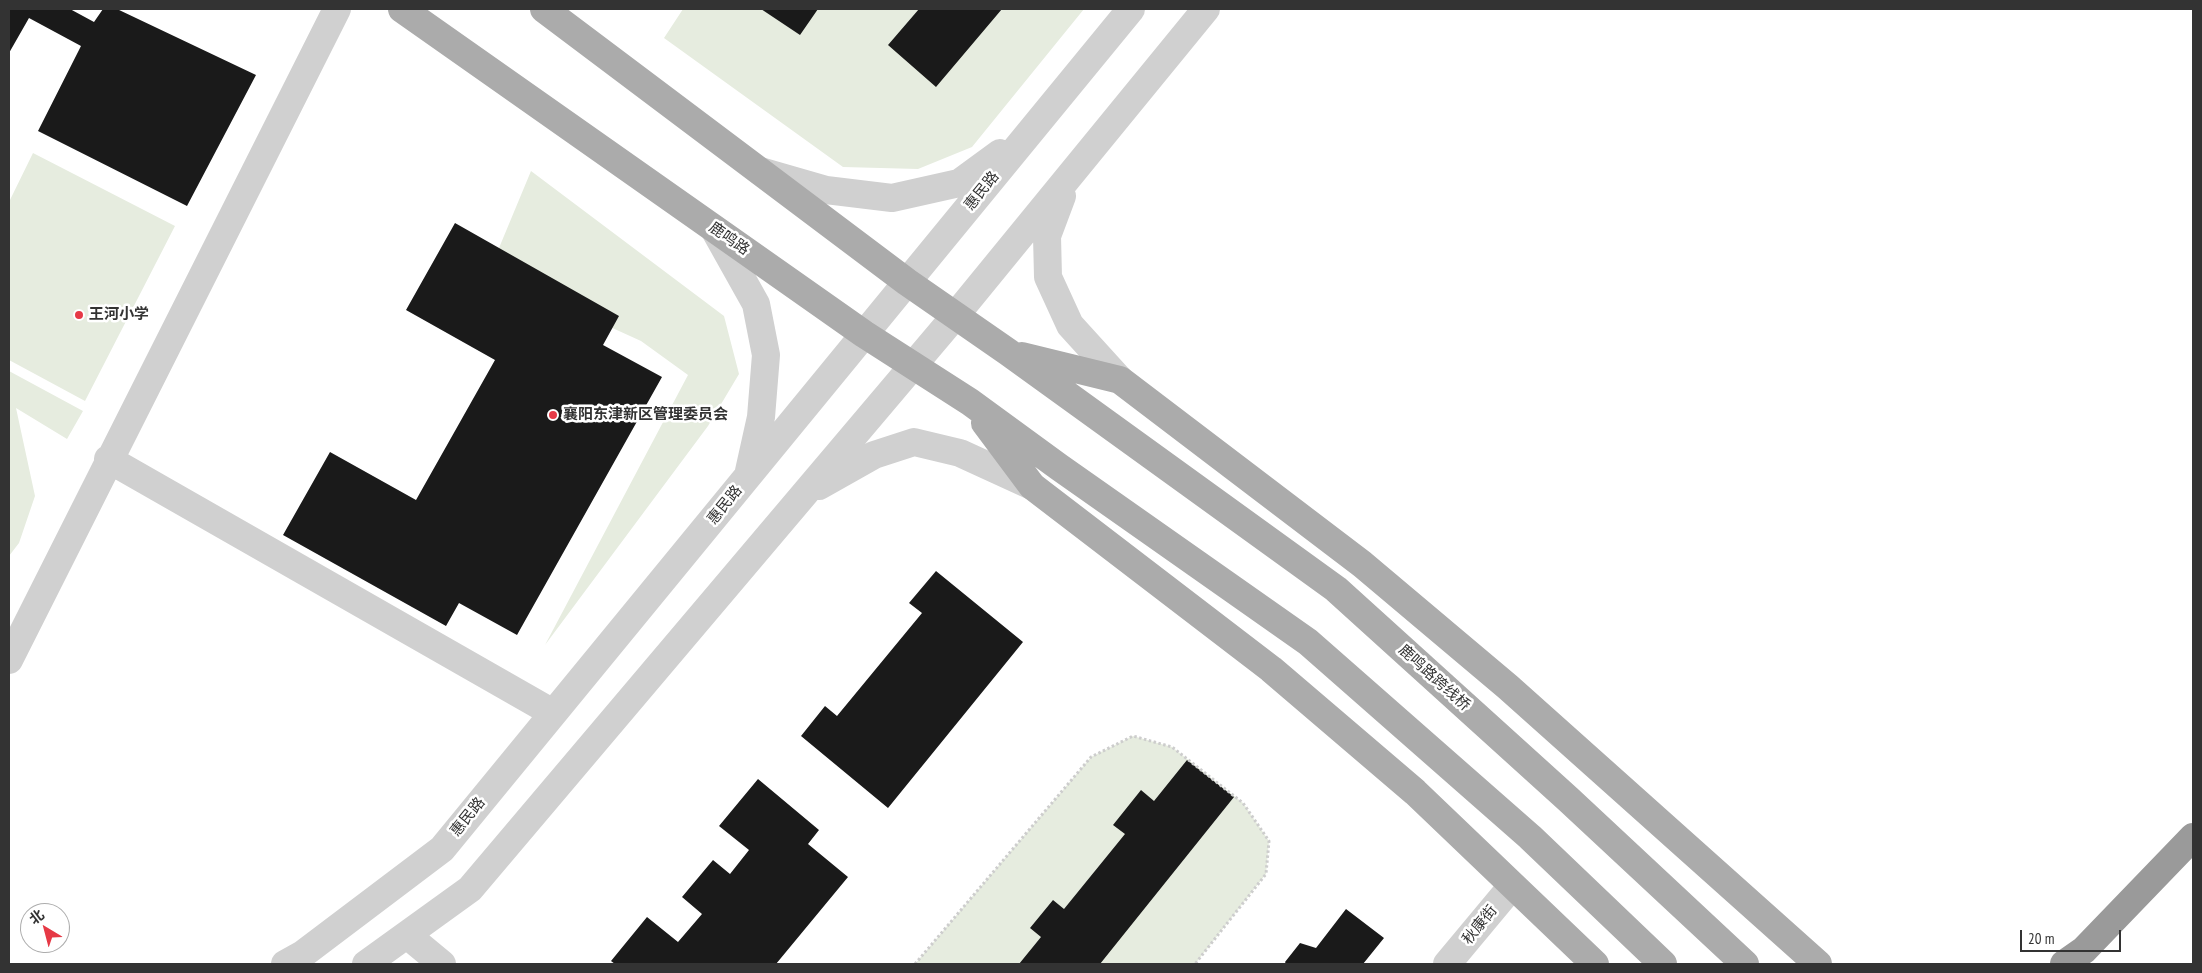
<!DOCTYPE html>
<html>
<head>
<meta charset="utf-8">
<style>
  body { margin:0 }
  #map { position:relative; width:2202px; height:973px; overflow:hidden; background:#fff; font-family:"PT Sans Narrow","Noto Sans SC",sans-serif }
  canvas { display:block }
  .frame { position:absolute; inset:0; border:10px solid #333; pointer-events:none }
  .north { position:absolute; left:20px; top:903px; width:50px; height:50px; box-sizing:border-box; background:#fff; border:1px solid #adadad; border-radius:50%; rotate:323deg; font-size:14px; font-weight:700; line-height:20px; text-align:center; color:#333 }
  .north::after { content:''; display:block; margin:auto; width:18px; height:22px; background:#e63946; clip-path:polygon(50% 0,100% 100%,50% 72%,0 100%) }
  .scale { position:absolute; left:2020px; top:930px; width:101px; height:22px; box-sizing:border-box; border:2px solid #333; border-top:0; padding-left:6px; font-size:15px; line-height:18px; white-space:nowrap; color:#333; -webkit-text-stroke:4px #fff; paint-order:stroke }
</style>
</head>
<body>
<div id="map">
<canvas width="2202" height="973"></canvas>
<div class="frame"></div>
<div class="north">北</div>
<div class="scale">20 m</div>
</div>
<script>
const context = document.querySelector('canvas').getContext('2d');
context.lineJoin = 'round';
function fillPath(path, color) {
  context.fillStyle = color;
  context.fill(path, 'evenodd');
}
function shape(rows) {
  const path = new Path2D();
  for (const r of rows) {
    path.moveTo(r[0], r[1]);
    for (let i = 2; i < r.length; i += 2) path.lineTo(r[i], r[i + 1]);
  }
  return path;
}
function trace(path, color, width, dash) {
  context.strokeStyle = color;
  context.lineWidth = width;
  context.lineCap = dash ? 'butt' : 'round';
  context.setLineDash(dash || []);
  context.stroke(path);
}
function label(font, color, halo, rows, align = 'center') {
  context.font = font + ' "PT Sans Narrow","Noto Sans SC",sans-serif';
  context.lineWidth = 5;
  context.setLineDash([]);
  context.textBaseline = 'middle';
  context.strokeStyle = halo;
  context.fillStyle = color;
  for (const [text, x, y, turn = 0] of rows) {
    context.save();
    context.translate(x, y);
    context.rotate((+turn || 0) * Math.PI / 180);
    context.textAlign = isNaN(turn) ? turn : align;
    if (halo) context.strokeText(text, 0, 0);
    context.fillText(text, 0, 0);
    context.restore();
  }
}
fillPath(shape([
  [683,9,1084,9,972,147,918,169,843,167,664,38],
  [33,153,175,226,85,401,9,360,9,202],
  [531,171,724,316,739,374,708,426,545,645,688,375,641,341,489,272],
  [9,371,83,411,67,439,16,408,35,496,19,543,9,556],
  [1133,736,1172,747,1243,803,1269,841,1266,874,1195,964,915,964,1091,757]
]), '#e6ecdf');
fillPath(shape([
  [9,9,70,9,94,22,103,9,117,9,256,75,187,206,38,131,81,46,29,18,9,53],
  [761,9,818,9,800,35],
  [919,9,1002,9,936,87,888,45],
  [455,223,619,316,603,345,662,377,517,635,459,603,446,626,283,535,330,452,416,500,495,360,406,310],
  [936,571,1023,642,888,808,801,736,825,706,837,716,922,613,909,603],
  [1187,760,1234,797,1100,964,1019,964,1041,937,1030,928,1053,900,1064,909,1125,834,1113,825,1141,790,1154,801],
  [758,779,819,830,808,844,848,877,776,964,615,964,611,961,647,917,678,942,702,914,682,897,713,860,730,874,749,850,719,826],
  [1346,909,1384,938,1363,964,1286,964,1285,962,1300,943,1316,948]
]), '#1a1a1a');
trace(shape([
  [915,964,1091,757,1133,736,1172,747,1243,803,1269,841,1266,874,1195,964]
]), '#cdcdcd', 3, [2.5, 2.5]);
trace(shape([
  [760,171,826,190,892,198,959,183,1000,153],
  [1062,196,1047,236,1048,277,1070,325,1120,380],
  [714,229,756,304,766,355,761,417,749,471],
  [108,459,553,713],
  [819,486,874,455,914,442,960,453,1032,486],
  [9,660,337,9],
  [407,935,442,964],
  [285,964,303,954,442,849,1131,9],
  [366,964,470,889,955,316,1206,9],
  [1447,964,1512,886]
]), '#d0d0d0', 28);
trace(shape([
  [402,9,864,334,970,402,1059,467,1308,642,1530,837,1663,964],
  [544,9,907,282,1008,352,1336,589,1568,799,1745,964],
  [1022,356,1120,380,1362,564,1508,687,1818,964],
  [985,423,1032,486,1271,669,1415,792,1595,964]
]), '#ababab', 28);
trace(shape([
  [2064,964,2084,950,2193,837]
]), '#9a9a9a', 28);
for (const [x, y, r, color] of [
  [79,315,5,"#e63946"],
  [553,415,5,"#e63946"]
]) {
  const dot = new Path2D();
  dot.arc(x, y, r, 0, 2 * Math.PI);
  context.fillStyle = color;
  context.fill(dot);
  trace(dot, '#fff', 2);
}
label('15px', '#333', '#fff', [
  ["惠民路",982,191,-51],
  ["鹿鸣路",729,239,35],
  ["惠民路",725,505,-51],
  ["鹿鸣路跨线桥",1434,678,42],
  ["惠民路",468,817,-51],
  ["秋康街",1480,925,-51]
]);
label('bold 15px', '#333', '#fff', [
  ["王河小学",89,315],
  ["襄阳东津新区管理委员会",563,415]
], 'left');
</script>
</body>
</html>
